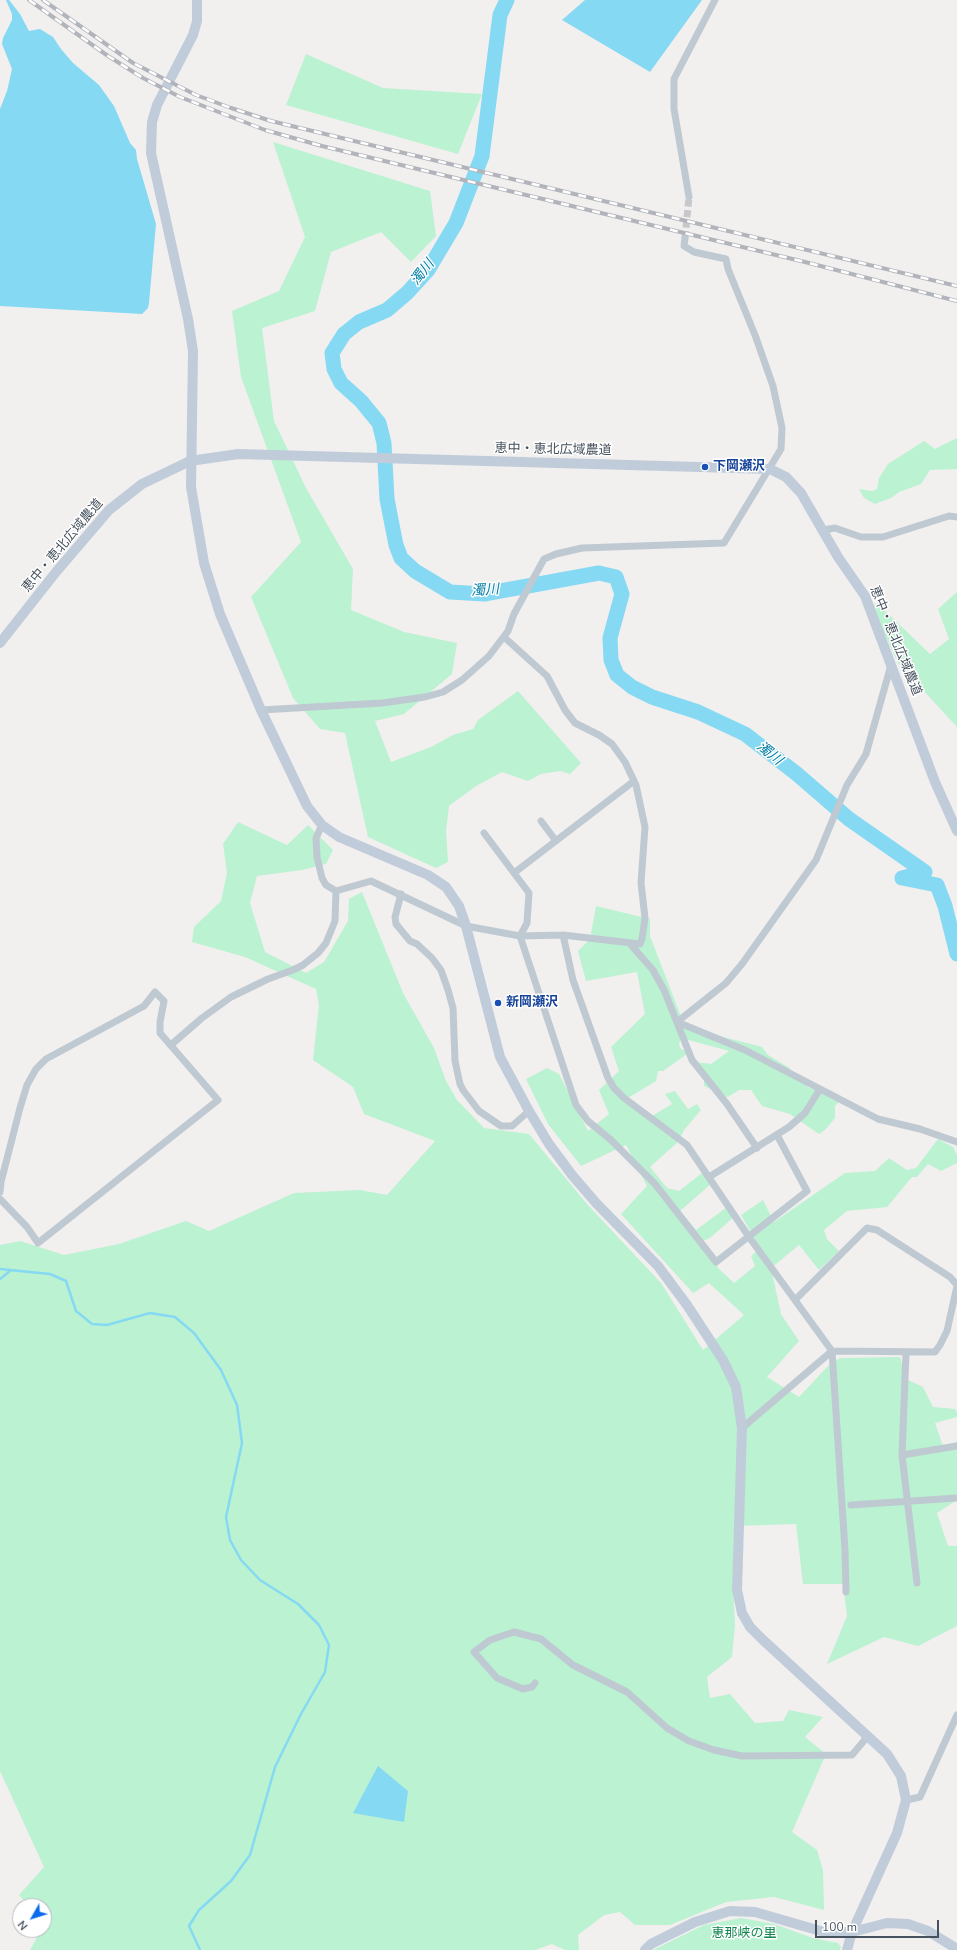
<!DOCTYPE html>
<html>
<head>
<meta charset="utf-8">
<style>
  body { margin:0 }
  #map { position:relative; width:957px; height:1950px; overflow:hidden; background:#f2efef; font-family:"Nunito Sans",sans-serif }
  canvas { display:block }
  .north { position:absolute; left:12px; top:1898px; width:40px; height:40px; box-sizing:border-box; background:#fff; border:1px solid #b5babf; border-radius:50%; rotate:231deg; font-size:11px; font-weight:700; line-height:16px; text-align:center; color:#46525e }
  .north::after { content:''; display:block; margin:auto; width:14px; height:18px; background:#0c6aef; clip-path:polygon(50% 0,100% 100%,50% 72%,0 100%) }
  .scale { position:absolute; left:815px; top:1920px; width:124px; height:18px; box-sizing:border-box; border:2px solid #46525e; border-top:0; padding-left:5px; font-size:12px; line-height:14px; white-space:nowrap; color:#46525e; -webkit-text-stroke:3px #fff; paint-order:stroke }
</style>
</head>
<body>
<div id="map">
<canvas width="957" height="1950"></canvas>
<div class="north">N</div>
<div class="scale">100 m</div>
</div>
<script>
const context = document.querySelector('canvas').getContext('2d');
context.lineJoin = 'round';
function fillPath(path, color) {
  context.fillStyle = color;
  context.fill(path, 'evenodd');
}
function shape(rows) {
  const path = new Path2D();
  for (const r of rows) {
    path.moveTo(r[0], r[1]);
    for (let i = 2; i < r.length; i += 2) path.lineTo(r[i], r[i + 1]);
  }
  return path;
}
function trace(path, color, width, dash) {
  context.strokeStyle = color;
  context.lineWidth = width;
  context.lineCap = dash ? 'butt' : 'round';
  context.setLineDash(dash || []);
  context.stroke(path);
}
function label(font, color, halo, rows, align = 'center') {
  context.font = font + ' "Nunito Sans","Noto Sans JP",sans-serif';
  context.lineWidth = 3;
  context.setLineDash([]);
  context.textBaseline = 'middle';
  context.strokeStyle = halo;
  context.fillStyle = color;
  for (const [text, x, y, turn = 0] of rows) {
    context.save();
    context.translate(x, y);
    context.rotate((+turn || 0) * Math.PI / 180);
    context.textAlign = isNaN(turn) ? turn : align;
    if (halo) context.strokeText(text, 0, 0);
    context.fillText(text, 0, 0);
    context.restore();
  }
}
fillPath(shape([
  [306,54,383,88,482,94,458,154,286,105],
  [273,142,430,191,436,236,411,262,381,232,331,252,315,311,262,328,274,421,306,488,353,569,351,610,404,632,457,643,452,674,404,714,375,721,391,762,431,747,453,735,473,729,478,720,518,691,581,763,570,774,560,771,541,774,528,781,502,772,476,786,449,806,446,831,448,862,436,868,368,837,345,733,320,729,293,698,251,597,301,542,241,377,232,311,279,291,305,237],
  [957,438,957,469,930,470,921,484,899,492,891,498,875,504,864,498,859,489,872,491,877,489,879,478,888,464,924,441,935,449],
  [957,592,957,727,898,663,870,604,879,605,930,654,949,639,938,609],
  [238,822,287,845,308,825,333,850,326,864,302,870,257,876,250,903,265,952,306,973,324,962,348,921,349,899,362,892,403,993,434,1048,446,1081,457,1100,484,1128,529,1134,587,1204,661,1283,703,1350,744,1315,709,1283,693,1293,621,1214,647,1186,626,1145,581,1166,548,1124,526,1079,547,1068,559,1074,588,1131,609,1114,599,1090,619,1071,611,1047,645,1014,637,972,586,981,578,951,590,939,596,906,650,919,650,936,685,1027,762,1047,768,1055,788,1067,809,1088,830,1090,843,1098,835,1106,835,1118,825,1130,819,1134,790,1114,762,1106,751,1090,739,1090,728,1097,704,1086,704,1070,696,1062,711,1064,729,1051,681,1038,679,1045,681,1049,688,1052,687,1054,663,1071,658,1071,656,1081,623,1101,647,1119,672,1104,665,1094,675,1091,688,1109,697,1104,701,1110,684,1130,678,1142,650,1167,667,1188,679,1191,702,1173,711,1184,680,1211,696,1230,727,1207,734,1217,710,1238,700,1242,719,1269,734,1283,755,1266,751,1256,757,1251,755,1239,741,1215,763,1200,774,1222,845,1173,875,1171,889,1158,907,1170,916,1168,938,1139,953,1147,957,1155,957,1163,941,1171,928,1164,917,1177,912,1177,887,1207,847,1211,824,1230,827,1239,839,1251,819,1270,799,1245,771,1268,781,1314,799,1341,767,1377,799,1397,830,1364,840,1358,900,1357,906,1379,923,1387,933,1407,955,1409,957,1413,957,1417,935,1423,943,1446,957,1442,957,1500,937,1513,948,1546,957,1546,957,1626,918,1646,884,1637,827,1664,847,1616,843,1584,803,1584,796,1524,734,1526,733,1589,735,1624,732,1657,707,1677,710,1698,730,1694,755,1723,783,1721,789,1710,823,1717,805,1737,826,1754,792,1832,817,1850,823,1870,824,1910,774,1897,726,1902,670,1925,635,1925,620,1912,604,1915,578,1935,579,1950,565,1950,552,1944,535,1950,30,1950,41,1930,44,1930,45,1923,44,1906,29,1906,19,1895,44,1867,0,1771,0,1245,20,1241,64,1255,119,1244,186,1221,209,1231,294,1193,360,1190,387,1195,435,1141,364,1114,353,1087,313,1060,319,1005,316,989,245,957,192,942,194,927,221,901,227,873,223,844],
  [741,1918,774,1924,813,1938,838,1943,841,1947,840,1950,653,1950,704,1925]
]), '#bbf2d2');
fillPath(shape([
  [6,0,9,0,20,14,29,31,40,29,53,37,61,49,73,63,99,85,114,106,130,143,136,150,137,159,156,224,149,303,148,308,142,314,0,306,0,109,7,91,12,69,2,44,3,38,12,20,12,14],
  [585,0,702,0,650,72,562,20],
  [378,1766,408,1791,404,1822,353,1813]
]), '#85d9f2');
trace(shape([
  [0,1269,50,1274,66,1281,76,1311,92,1324,107,1325,150,1313,175,1317,194,1333,221,1370,237,1405,242,1443,226,1517,230,1540,241,1560,260,1580,298,1604,319,1625,329,1645,325,1672,301,1714,275,1767,250,1855,231,1881,199,1910,189,1926,200,1950],
  [0,1279,10,1271]
]), '#85d9f2', 2.5);
trace(shape([
  [507,0,500,15,482,156,456,223,428,270,407,293,387,310,359,322,344,334,332,353,334,369,341,383,361,401,379,423,384,443,387,499,396,545,401,558,415,571,450,592,484,594,599,573,616,577,622,594,610,638,611,660,617,675,632,687,652,697,698,712,745,734,797,774,849,819,925,872,902,878,937,885,945,906,957,954]
]), '#85d9f2', 15);
trace(shape([
  [685,238,689,197]
]), '#c7c8cb', 7, [7, 3.5]);
trace(shape([
  [689,197,674,109,674,79,715,0],
  [823,530,835,528,861,537,883,537,949,516,957,517],
  [261,710,382,703,425,697,443,692,462,680,489,656,508,631,514,614,544,559,556,554,582,548,724,543,781,449,782,428,773,386,755,335,728,269,726,259,694,252,684,246,685,238],
  [541,821,556,841],
  [322,825,316,838,317,857,322,878,326,885,336,891,371,881,466,926,520,936,563,935,640,944,642,939,645,918,641,883,645,827,636,785,625,762,612,744,599,735,575,723,565,710,547,676,504,637],
  [484,833,529,893,527,923,520,936,576,1105,588,1121,611,1140,655,1184,716,1262,807,1191,777,1135],
  [514,873,634,781],
  [401,894,395,917,396,924,410,941,417,944,432,958,441,970,448,990,453,1008,455,1061,460,1084,463,1090,479,1111,501,1126,512,1126,529,1111],
  [563,935,573,980,608,1078,614,1088,624,1098,687,1145,749,1237,832,1351,845,1550,846,1592],
  [631,945,653,970,664,990,692,1060,727,1104,757,1148],
  [677,1022,726,983,742,964,816,860,847,785,866,754,891,665],
  [677,1022,745,1050,878,1119,920,1129,957,1142],
  [172,1044,202,1018,231,997,268,979,293,970,303,965,318,953,326,943,335,921,336,891],
  [709,1177,789,1127,805,1113,820,1089],
  [0,1192,1,1182,20,1108,27,1085,36,1069,46,1059,144,1006,155,992,164,1001,160,1022,160,1033,218,1100,38,1243,27,1227,0,1199],
  [796,1299,867,1228,877,1230,950,1277,957,1285],
  [906,1352,902,1455,917,1583],
  [742,1428,832,1351,935,1352,940,1345,947,1331,957,1286],
  [902,1455,957,1446],
  [851,1505,957,1498],
  [535,1683,532,1687,523,1689,497,1678,474,1652,490,1640,514,1632,541,1639,573,1665,627,1692,667,1728,689,1741,714,1750,742,1756,852,1755,868,1736],
  [906,1800,920,1797,957,1715]
]), '#bfc9d2', 7);
trace(shape([
  [197,0,197,21,193,35,157,105,152,122,151,153,188,319,193,351,191,487,204,563,220,614,261,710,307,806,322,825,339,837,428,875,446,887,459,906,466,926,500,1057,529,1111,549,1144,572,1175,597,1204,658,1266,687,1305,723,1360,736,1387,742,1428,737,1590,742,1613,750,1627,762,1639,887,1754,901,1776,906,1800,897,1833,852,1932,847,1950],
  [0,643,56,572,109,510,142,484,190,461,238,454,770,469,786,477,801,493,838,557,865,596,935,782,957,831],
  [645,1950,651,1944,695,1922,730,1911,755,1912,824,1932,852,1932,887,1923,908,1924,928,1931,957,1949]
]), '#c1ccda', 10);
const rail = shape([
  [29,0,108,56,143,78,180,97,265,130,322,146,805,262,957,301],
  [43,0,133,63,196,95,231,108,271,121,957,286]
]);
trace(rail, '#b1b4ba', 4);
trace(rail, '#fff', 2.5, [8]);
for (const [x, y, r, color] of [
  [705,467,4,"#1a4fb4"],
  [498,1003,4,"#1a4fb4"]
]) {
  const dot = new Path2D();
  dot.arc(x, y, r, 0, 2 * Math.PI);
  context.fillStyle = color;
  context.fill(dot);
  trace(dot, '#fff', 1.5);
}
label('13px', '#46525e', '#fff', [
  ["恵中・恵北広域農道",553,450,1],
  ["恵中・恵北広域農道",63,546,-50],
  ["恵中・恵北広域農道",895,641,68]
]);
label('bold 13px', '#164399', '#fff', [
  ["下岡瀬沢",713,467],
  ["新岡瀬沢",506,1003]
], 'left');
label('13px', '#10864e', '#fff', [
  ["恵那峡の里",744,1934]
]);
label('italic 14px', '#047fa5', '#fff', [
  ["濁川",423,273,-52],
  ["濁川",485,591,-4],
  ["濁川",769,754,39]
]);
</script>
</body>
</html>
